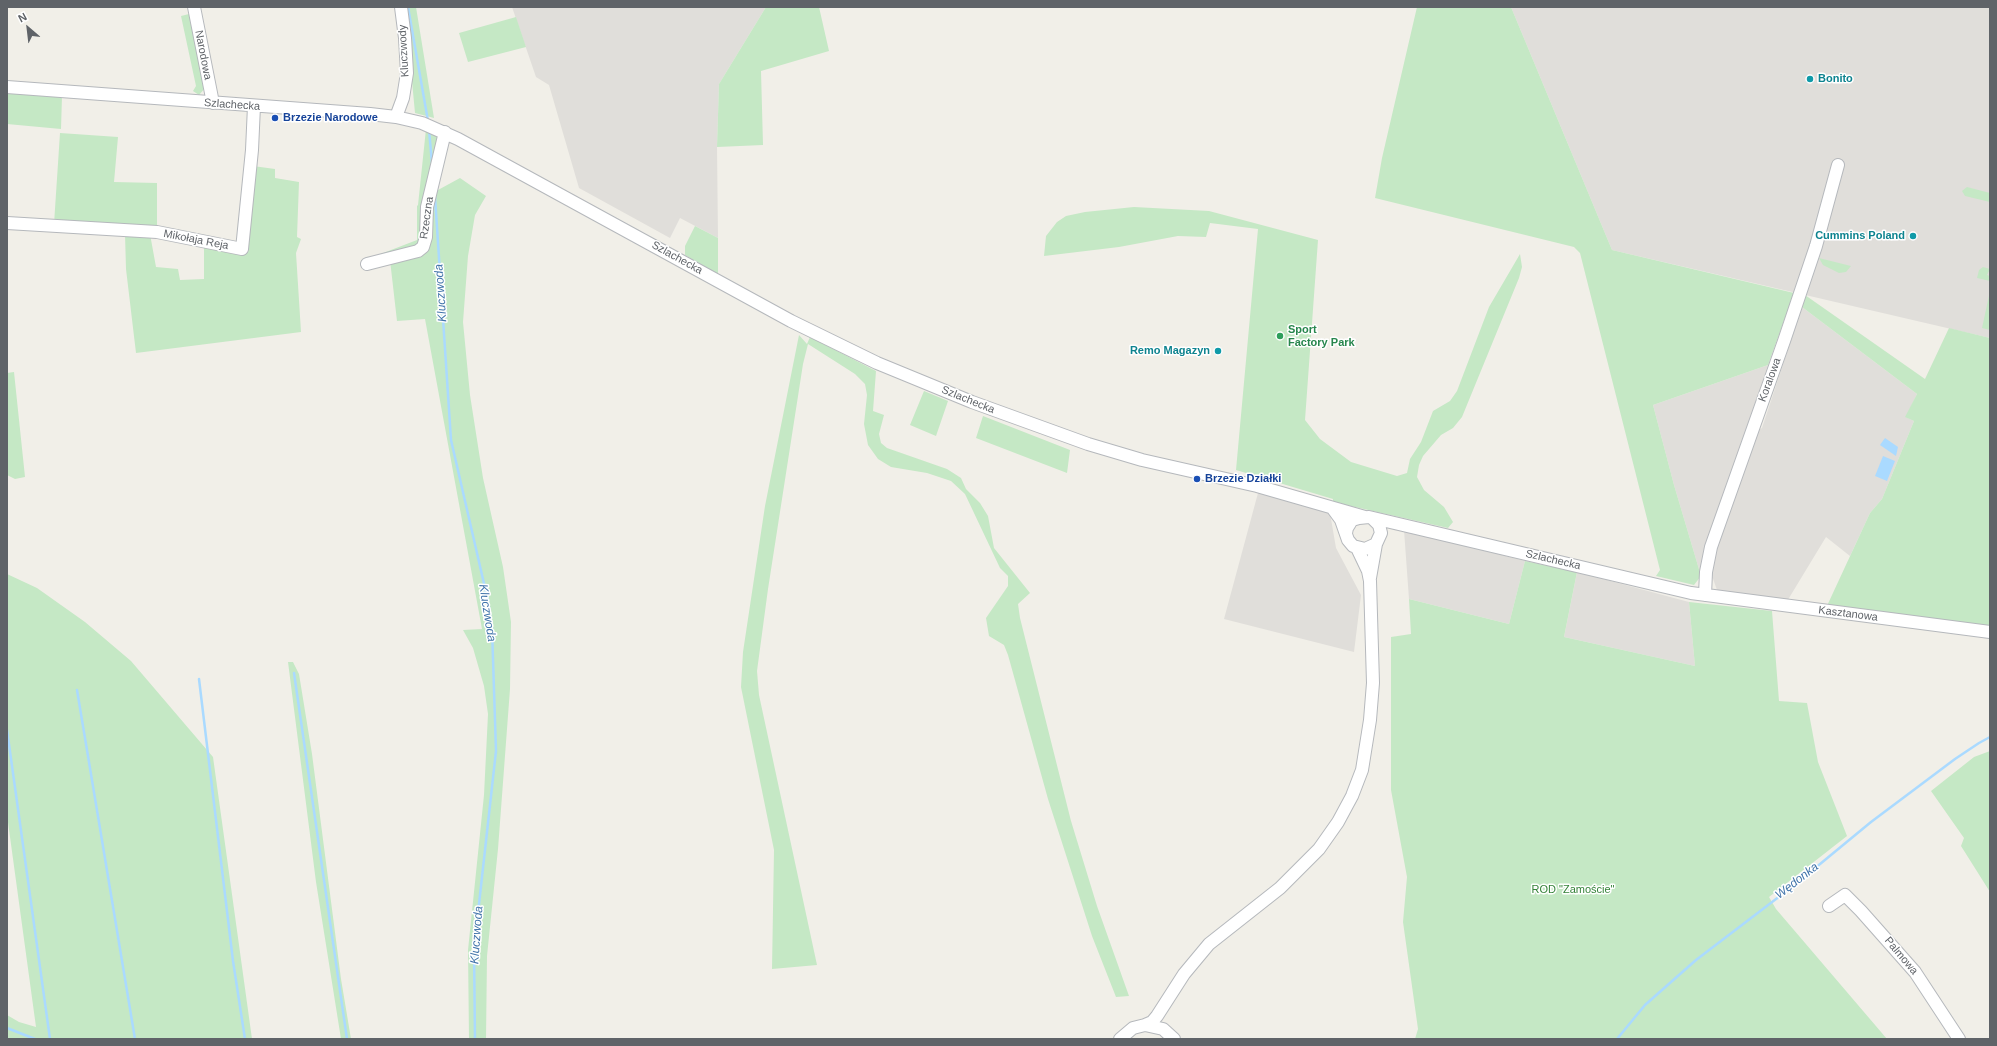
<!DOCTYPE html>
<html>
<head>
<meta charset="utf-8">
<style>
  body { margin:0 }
  #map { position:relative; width:1997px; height:1046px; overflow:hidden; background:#f1efe8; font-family:Helvetica,sans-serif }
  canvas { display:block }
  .frame { position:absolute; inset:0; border:8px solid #5f6368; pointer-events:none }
  .north { position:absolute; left:8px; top:8px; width:40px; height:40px; -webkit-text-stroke:3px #fff; paint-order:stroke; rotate:332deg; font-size:11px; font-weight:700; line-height:16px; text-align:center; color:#5f6368 }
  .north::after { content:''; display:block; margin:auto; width:14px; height:18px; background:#5f6368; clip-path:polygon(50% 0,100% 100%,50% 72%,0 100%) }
</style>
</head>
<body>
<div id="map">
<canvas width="1997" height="1046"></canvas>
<div class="frame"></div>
<div class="north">N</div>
</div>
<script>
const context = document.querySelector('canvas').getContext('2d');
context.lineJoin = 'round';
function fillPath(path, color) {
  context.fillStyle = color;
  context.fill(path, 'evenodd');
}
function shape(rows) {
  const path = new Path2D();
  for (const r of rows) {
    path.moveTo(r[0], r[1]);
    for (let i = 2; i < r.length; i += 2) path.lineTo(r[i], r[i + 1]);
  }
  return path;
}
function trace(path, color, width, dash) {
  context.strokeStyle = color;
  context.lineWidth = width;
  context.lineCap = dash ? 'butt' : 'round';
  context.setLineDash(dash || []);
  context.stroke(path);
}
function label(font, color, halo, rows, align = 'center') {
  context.font = font + ' Helvetica,sans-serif';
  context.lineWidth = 3;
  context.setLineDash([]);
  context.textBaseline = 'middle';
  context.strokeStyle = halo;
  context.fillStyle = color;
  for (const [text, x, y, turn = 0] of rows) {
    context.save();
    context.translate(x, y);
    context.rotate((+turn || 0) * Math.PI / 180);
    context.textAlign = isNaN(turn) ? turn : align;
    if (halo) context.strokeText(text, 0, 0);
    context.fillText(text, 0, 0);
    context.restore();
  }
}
fillPath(shape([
  [512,7,766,7,719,84,717,147,718,238,680,218,670,238,579,188,549,85,536,77],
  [1511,7,1990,7,1990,338,1612,250],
  [1802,307,1917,394,1906,417,1914,421,1882,499,1870,513,1850,556,1826,537,1786,603,1725,595,1717,590,1711,573,1717,537,1755,432,1762,428],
  [1768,365,1712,530,1701,576,1674,485,1653,405],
  [1258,493,1330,513,1336,548,1361,595,1354,652,1224,619],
  [1404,530,1525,561,1509,624,1409,599],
  [1577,572,1689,602,1695,666,1564,637]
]), '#e0deda');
fillPath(shape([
  [405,7,416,7,434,118,415,113],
  [766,7,819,7,829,51,761,71,763,145,717,147,719,84],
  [1417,7,1511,7,1612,250,1794,293,1768,365,1653,405,1674,485,1701,576,1694,585,1656,576,1660,570,1580,253,1574,247,1375,198,1382,158],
  [189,14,206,87,199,95,193,91,196,86,181,16],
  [516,17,526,47,468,62,459,33],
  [7,92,62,96,61,129,7,124],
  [426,129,440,136,421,241,413,248,365,260,417,240,417,206,418,205],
  [60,133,118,137,114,182,157,183,157,228,54,224],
  [253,166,275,169,275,178,299,182,297,237,301,239,296,253,301,332,136,353,126,269,125,234,150,234,156,267,178,269,180,280,204,279,204,245,243,251],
  [438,175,438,190,460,178,486,196,475,215,468,256,463,322,470,395,483,478,503,567,511,622,510,689,498,849,487,956,486,1039,469,1039,468,950,484,795,488,714,484,686,473,648,463,630,482,629,425,319,397,321,390,260,429,248,431,200],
  [1967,187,1990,193,1990,202,1965,196,1962,191],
  [1134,207,1209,211,1318,240,1305,420,1320,439,1351,462,1397,476,1407,473,1410,459,1421,442,1433,411,1450,401,1457,391,1489,307,1520,254,1522,267,1519,278,1462,417,1453,428,1441,435,1423,456,1419,465,1417,477,1424,490,1444,507,1453,522,1448,528,1333,502,1333,499,1236,470,1258,229,1210,223,1206,237,1178,236,1119,247,1044,256,1046,236,1057,222,1066,216,1085,212],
  [695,226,718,238,718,274,685,255,685,246],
  [1819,258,1851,266,1846,272,1839,273,1823,265],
  [1983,267,1990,269,1987,275,1990,276,1990,281,1977,278,1979,270],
  [1990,291,1990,330,1982,328],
  [1805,295,1925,379,1949,328,1990,338,1990,626,1826,608,1870,513,1882,499,1914,421,1905,417,1917,394,1802,307],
  [799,335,807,344,810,337,876,371,873,411,884,415,879,434,881,443,887,448,947,469,961,478,966,489,980,503,988,516,994,548,1030,593,1018,604,1020,618,1071,821,1097,906,1129,996,1116,997,1092,936,1048,799,1008,655,1004,645,989,636,986,618,1008,586,1008,576,1000,568,965,494,951,481,927,473,891,467,878,459,868,445,864,424,867,395,865,384,855,374,808,344,803,364,768,589,757,671,759,695,817,965,772,969,774,850,741,687,743,652,765,506],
  [14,372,25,477,15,479,7,475,7,373],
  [924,391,948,401,936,436,910,425],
  [983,416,1070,450,1067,473,976,438],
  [1525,561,1577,572,1564,637,1695,666,1689,602,1772,611,1779,701,1807,703,1818,762,1847,836,1769,897,1776,909,1887,1039,1415,1039,1418,1029,1403,922,1407,877,1391,790,1391,637,1411,634,1409,599,1509,624],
  [7,574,37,588,85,622,131,661,213,757,252,1039,7,1039,7,1015,19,1022,36,1027,7,815],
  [288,662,293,662,299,674,312,754,341,979,351,1039,341,1039,316,882],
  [1990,751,1990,892,1961,846,1964,838,1931,791,1974,757]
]), '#c5e8c5');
fillPath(shape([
  [1885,438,1898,447,1896,456,1880,445],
  [1883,456,1895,461,1887,481,1875,476]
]), '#aadaff');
trace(shape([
  [408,7,428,121],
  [429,130,432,163],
  [435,197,451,440,488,601,492,628,496,751,474,949,475,1039],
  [294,673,347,1039],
  [199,679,233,961,245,1039],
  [77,690,135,1039],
  [7,730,50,1039],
  [7,1028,35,1039],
  [1617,1039,1645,1005,1696,960,1797,883,1871,822,1955,759,1979,743,1990,737]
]), '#aadaff', 2.5);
const minor = shape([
  [194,7,213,103],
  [7,87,370,114,396,117,422,123,458,139,791,321,877,363,972,402,1088,444,1142,460,1257,486,1365,517],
  [396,117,403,98,407,73,405,38,401,7],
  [7,223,157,232,242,249,252,150,254,106],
  [367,264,418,251,423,247,426,237,427,207,445,132],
  [1333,509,1341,520,1348,540,1353,546,1365,549,1376,544],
  [1346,533,1347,528,1352,520,1359,518,1369,517,1691,593,1990,632],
  [1370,578,1376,544,1381,533,1379,525,1373,519],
  [1705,595,1706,572,1711,547,1784,341,1816,246,1838,165],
  [1829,906,1845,895,1861,911,1915,972,1959,1039],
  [1145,1025,1152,1022,1157,1016,1184,974,1209,944,1280,888,1319,849,1338,822,1352,796,1362,770,1370,720,1373,683,1370,581,1368,571,1357,548],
  [1120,1039,1133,1028,1145,1025,1163,1029,1174,1039]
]);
trace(minor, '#b5b8bc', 14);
trace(minor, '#fff', 12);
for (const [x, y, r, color] of [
  [1810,79,4,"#0f9aa8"],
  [275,118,4,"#1a4fb4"],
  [1913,236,4,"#0f9aa8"],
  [1280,336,4,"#2e9e5b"],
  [1218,351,4,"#0f9aa8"],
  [1197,479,4,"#1a4fb4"]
]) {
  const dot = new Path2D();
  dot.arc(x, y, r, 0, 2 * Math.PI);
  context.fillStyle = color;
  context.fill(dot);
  trace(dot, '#fff', 1.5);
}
label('11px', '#5f6368', '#fff', [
  ["Kluczwody",404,51,-93],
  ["Narodowa",203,55,79],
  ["Szlachecka",232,105,4],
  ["Rzeczna",427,218,-82],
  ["Mikołaja Reja",196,240,11],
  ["Szlachecka",677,258,29],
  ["Koralowa",1770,380,-70],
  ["Szlachecka",968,400,22],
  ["Szlachecka",1553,560,13],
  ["Kasztanowa",1848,614,7],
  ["Palmowa",1901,956,50]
]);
label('bold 11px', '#0d838f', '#fff', [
  ["Bonito",1818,79,"left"],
  ["Cummins Poland",1905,236],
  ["Remo Magazyn",1210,351]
], 'right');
label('bold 11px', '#164399', '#fff', [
  ["Brzezie Narodowe",283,118],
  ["Brzezie Działki",1205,479]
], 'left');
label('bold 11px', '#27864d', '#fff', [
  ["Sport",1288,330],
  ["Factory Park",1288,343]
], 'left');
label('11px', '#348238', '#fff', [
  ["ROD \"Zamoście\"",1573,890]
]);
label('italic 12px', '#4174aa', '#fff', [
  ["Kluczwoda",441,293,-94],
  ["Kluczwoda",487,613,81],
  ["Wędonka",1797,881,-38],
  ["Kluczwoda",477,935,-86]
]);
</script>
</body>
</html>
